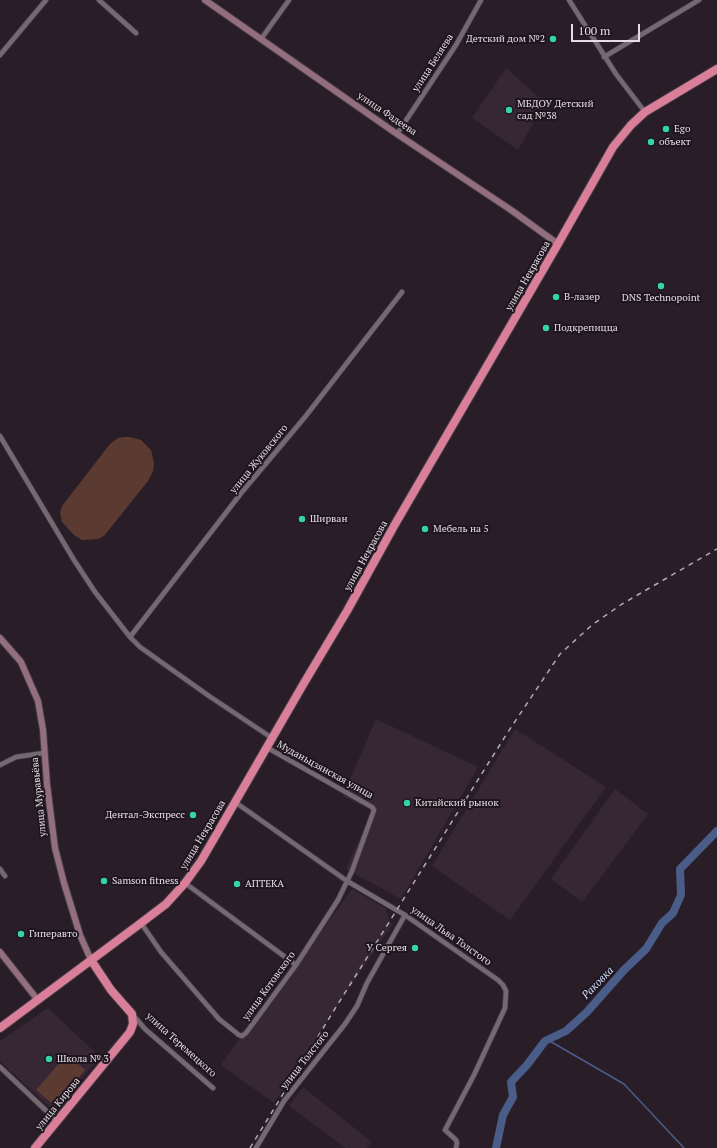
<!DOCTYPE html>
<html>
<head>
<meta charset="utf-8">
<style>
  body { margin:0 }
  #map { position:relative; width:717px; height:1148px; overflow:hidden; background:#291e28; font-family:"PT Serif",serif }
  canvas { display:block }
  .scale { position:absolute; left:571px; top:24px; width:69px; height:18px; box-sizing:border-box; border:2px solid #e5dde4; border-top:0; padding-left:5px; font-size:12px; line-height:14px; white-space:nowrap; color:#e5dde4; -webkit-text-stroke:3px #1f151e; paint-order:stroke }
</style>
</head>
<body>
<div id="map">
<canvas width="717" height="1148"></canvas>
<div class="scale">100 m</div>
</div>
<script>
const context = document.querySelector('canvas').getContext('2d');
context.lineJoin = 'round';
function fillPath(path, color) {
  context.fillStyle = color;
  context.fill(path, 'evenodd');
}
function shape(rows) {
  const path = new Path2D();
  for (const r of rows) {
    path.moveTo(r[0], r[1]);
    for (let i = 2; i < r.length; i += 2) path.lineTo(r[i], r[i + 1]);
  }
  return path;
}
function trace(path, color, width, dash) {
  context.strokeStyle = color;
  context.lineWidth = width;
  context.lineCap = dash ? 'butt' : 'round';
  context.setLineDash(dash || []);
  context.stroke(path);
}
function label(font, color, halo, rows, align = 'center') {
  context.font = font + ' "PT Serif",serif';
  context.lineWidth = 4;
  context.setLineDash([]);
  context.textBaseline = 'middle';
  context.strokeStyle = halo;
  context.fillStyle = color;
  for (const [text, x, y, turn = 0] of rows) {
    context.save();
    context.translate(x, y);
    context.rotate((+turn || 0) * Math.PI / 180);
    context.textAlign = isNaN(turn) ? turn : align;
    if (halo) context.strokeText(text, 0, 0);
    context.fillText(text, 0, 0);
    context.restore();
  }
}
fillPath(shape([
  [506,68,545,103,518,150,472,118],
  [376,719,478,767,401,899,346,869,372,811,343,796],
  [515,729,606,787,510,920,432,866],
  [615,789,648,814,582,902,551,879],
  [352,889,385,908,392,925,333,1012,274,1103,221,1065,247,1028,271,1002],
  [48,1008,100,1057,54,1111,0,1061,0,1041],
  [303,1087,372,1142,367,1148,346,1148,289,1106]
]), '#372735');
fillPath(shape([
  [124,437,130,437,141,440,151,450,154,463,153,471,148,481,104,536,98,539,82,540,74,535,62,522,60,513,62,506,110,444,118,438],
  [67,1054,85,1070,55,1106,36,1090]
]), '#5b3a32');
trace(shape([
  [548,1040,624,1084,684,1148]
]), '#4a5d89', 1.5);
trace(shape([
  [496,1148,503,1115,513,1097,511,1082,527,1065,545,1041,566,1031,587,1012,624,970,646,949,662,923,673,913,681,895,680,869,717,831]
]), '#4a5d89', 8);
const street = shape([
  [99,0,136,33],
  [569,0,616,74,645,112],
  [261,39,289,0],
  [0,55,46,0],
  [604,57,699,0],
  [397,134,456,45,481,0],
  [0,436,74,560,95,592,130,637,140,647,209,696,272,738],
  [130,637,242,492,305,417,402,292],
  [0,765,16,757,44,753],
  [235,802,347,881,405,915,498,980,503,985,506,991,505,1008,474,1075,445,1130,456,1140,457,1143,456,1148],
  [0,869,5,876],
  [185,883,296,965],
  [141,923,161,952,219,1019,239,1035,242,1036,246,1033,296,965,338,900,352,871,374,810,372,807,266,747],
  [133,1015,145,1029,213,1088],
  [0,1067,57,1121],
  [256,1148,284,1101,345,1024,357,1006,367,983,405,915]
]);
const secondary = shape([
  [205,0,397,134,511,210,558,244],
  [0,638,21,662,38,701,43,730,47,784,55,848,64,883,80,935,91,960],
  [0,952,37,999]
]);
const highway = shape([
  [0,1028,141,923,166,904,185,883,201,861,212,842,304,683,347,611,394,526,558,244,613,147,631,125,645,112,717,69],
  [35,1148,130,1032,133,1024,132,1014,111,990,91,960]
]);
trace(street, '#453b44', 6);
trace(secondary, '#453b44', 8);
trace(highway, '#453b44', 10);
trace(street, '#756873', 4.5);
trace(secondary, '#936f7e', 6);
trace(highway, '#da7f99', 8);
trace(shape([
  [250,1148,333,1012,506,735,560,654,592,625,622,604,717,549]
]), '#b3aab2', 1.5, [5, 5]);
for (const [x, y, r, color] of [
  [553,39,4,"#34d4a8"],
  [509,110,4,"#34d4a8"],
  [666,129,4,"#34d4a8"],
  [651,142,4,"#34d4a8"],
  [661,286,4,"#34d4a8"],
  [556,297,4,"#34d4a8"],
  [546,328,4,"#34d4a8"],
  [302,519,4,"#34d4a8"],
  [425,529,4,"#34d4a8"],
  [407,803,4,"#34d4a8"],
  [193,815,4,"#34d4a8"],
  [104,881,4,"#34d4a8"],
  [237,884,4,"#34d4a8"],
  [21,934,4,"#34d4a8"],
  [415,948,4,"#34d4a8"],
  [49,1059,4,"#34d4a8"]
]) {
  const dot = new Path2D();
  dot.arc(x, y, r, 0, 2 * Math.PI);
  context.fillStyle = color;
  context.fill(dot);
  trace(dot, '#1f151e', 1.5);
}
label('10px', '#e5dde4', '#1f151e', [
  ["Детский дом №2",545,39,"right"],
  ["МБДОУ Детский",517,104],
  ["сад №38",517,116],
  ["Ego",674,129],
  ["объект",659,142],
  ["В-лазер",564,297],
  ["DNS Technopoint",661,298,"center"],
  ["Подкрепицца",554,328],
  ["Ширван",310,519],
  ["Мебель на 5",433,529],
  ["Китайский рынок",415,803],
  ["Дентал-Экспресс",185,815,"right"],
  ["Samson fitness",112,881],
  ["АПТЕКА",245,884],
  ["Гиперавто",29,934],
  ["У Сергея",407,948,"right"],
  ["Школа № 3",57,1059]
], 'left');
label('10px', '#e5dde4', '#1f151e', [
  ["улица Беляева",433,63,-57],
  ["улица Фадеева",387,114,34],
  ["улица Некрасова",528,276,-60],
  ["улица Жуковского",259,459,-51],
  ["улица Некрасова",366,556,-61],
  ["Муданьцзянская улица",325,770,29],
  ["улица Муравьёва",39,797,-96],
  ["улица Некрасова",203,835,-59],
  ["улица Льва Толстого",451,936,35],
  ["улица Котовского",269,986,-54],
  ["улица Теремецкого",181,1045,42],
  ["улица Толстого",305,1060,-52],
  ["улица Кирова",58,1104,-51]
]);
label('italic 11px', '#d0defa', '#1f151e', [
  ["Раковка",598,983,-46]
]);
</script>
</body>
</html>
